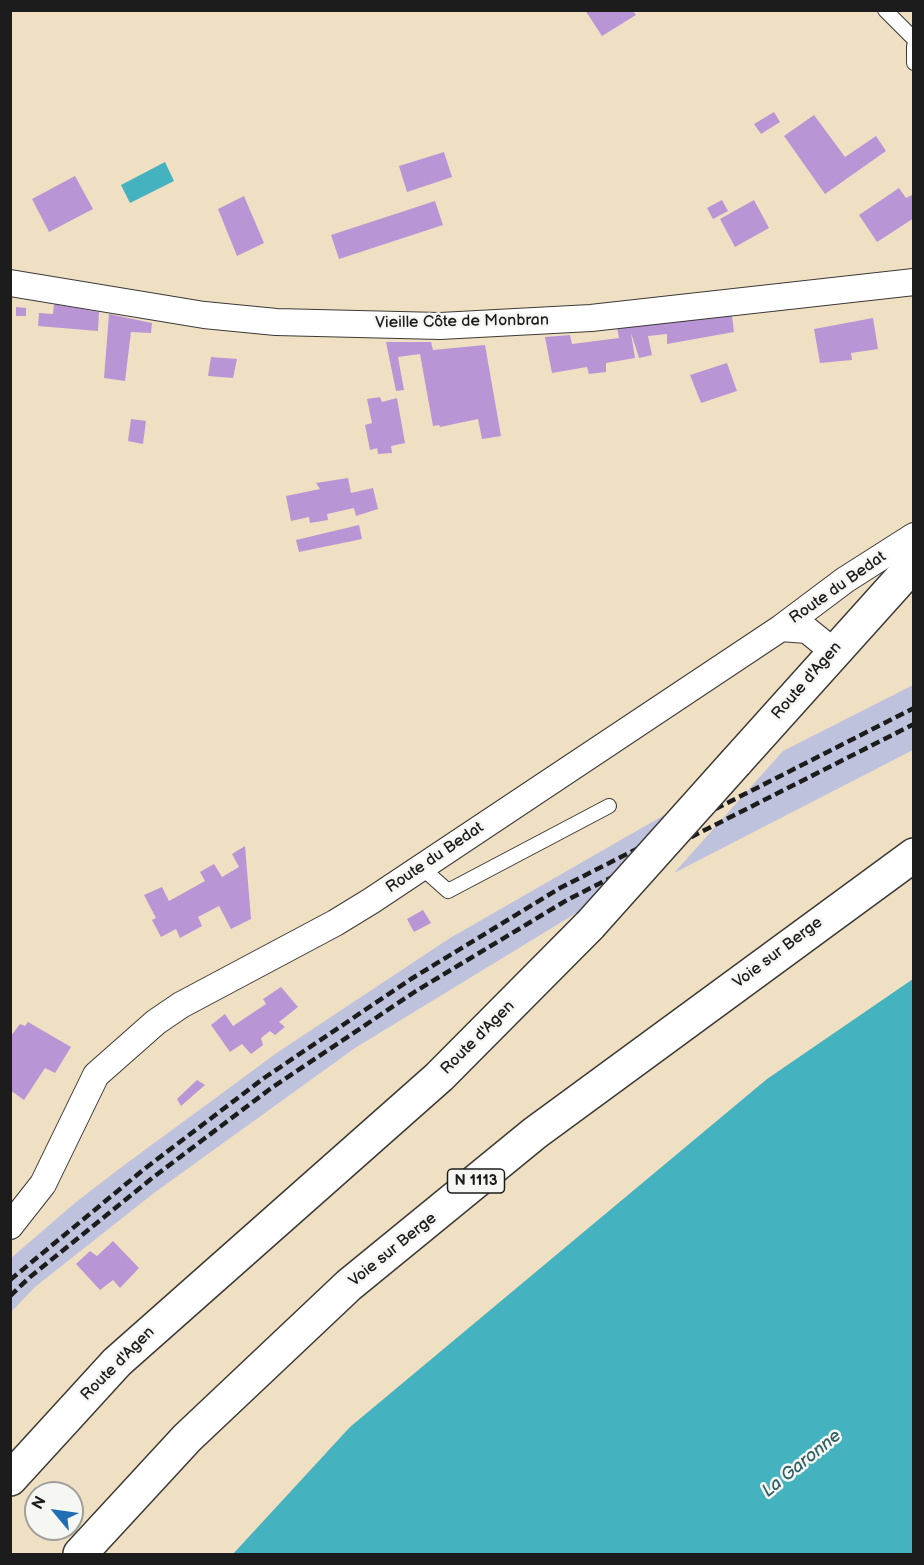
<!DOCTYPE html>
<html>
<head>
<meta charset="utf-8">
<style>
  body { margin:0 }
  #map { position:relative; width:924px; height:1565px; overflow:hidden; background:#f0e0c3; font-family:"Balsamiq Sans",sans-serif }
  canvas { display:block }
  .frame { position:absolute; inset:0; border:12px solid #1c1c1c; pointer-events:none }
  .north { position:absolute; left:24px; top:1481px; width:60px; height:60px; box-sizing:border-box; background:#f6f6f2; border:2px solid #9f9f9c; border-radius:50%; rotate:299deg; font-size:16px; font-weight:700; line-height:24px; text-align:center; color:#1c1c1c }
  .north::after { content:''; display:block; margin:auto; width:21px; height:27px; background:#1f6fb2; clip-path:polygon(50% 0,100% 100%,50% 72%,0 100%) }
</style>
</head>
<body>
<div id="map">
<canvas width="924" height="1565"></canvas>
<div class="frame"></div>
<div class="north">N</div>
</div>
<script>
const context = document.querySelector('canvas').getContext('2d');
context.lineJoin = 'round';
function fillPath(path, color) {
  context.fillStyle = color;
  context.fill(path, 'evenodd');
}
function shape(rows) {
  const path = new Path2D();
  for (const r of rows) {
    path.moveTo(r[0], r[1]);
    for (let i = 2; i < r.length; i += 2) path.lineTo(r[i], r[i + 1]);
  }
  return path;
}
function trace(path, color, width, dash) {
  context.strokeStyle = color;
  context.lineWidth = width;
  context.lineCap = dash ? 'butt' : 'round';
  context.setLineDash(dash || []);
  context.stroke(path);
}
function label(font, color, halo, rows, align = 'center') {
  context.font = font + ' "Balsamiq Sans",sans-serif';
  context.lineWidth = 5;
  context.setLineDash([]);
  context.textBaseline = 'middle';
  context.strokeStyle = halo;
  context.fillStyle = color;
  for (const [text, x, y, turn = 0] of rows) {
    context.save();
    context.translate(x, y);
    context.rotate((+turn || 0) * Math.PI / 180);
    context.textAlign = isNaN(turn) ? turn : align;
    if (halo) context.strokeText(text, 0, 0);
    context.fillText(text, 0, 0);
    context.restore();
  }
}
fillPath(shape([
  [913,685,913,750,674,873,783,751],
  [666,814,578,912,355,1048,154,1193,35,1287,11,1312,11,1258,76,1202,123,1166,278,1052,450,938]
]), '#bfc2dd');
fillPath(shape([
  [165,162,174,181,130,203,121,185],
  [913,979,913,1554,233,1554,350,1427,767,1079]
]), '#44b2bf');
fillPath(shape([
  [585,10,632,10,636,15,602,36],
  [774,112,780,122,761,134,754,124],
  [814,115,845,157,876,136,886,151,825,194,784,136],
  [444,152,452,177,407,192,399,166],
  [75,176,93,209,49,232,32,199],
  [899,188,906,198,914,194,914,218,877,242,859,215],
  [244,196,264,243,237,256,218,209],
  [722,200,728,211,713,219,707,208],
  [754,200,769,228,735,247,720,219],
  [435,201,443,225,339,259,331,235],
  [54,304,99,312,98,331,38,326,39,313,53,314],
  [16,307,26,308,26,316,16,316],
  [714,313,716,316,732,316,734,332,667,344,667,334,648,336,652,355,639,358,631,333,635,358,606,363,606,372,589,374,587,367,552,373,545,337,570,335,572,344,619,338,617,328],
  [109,314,152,323,151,333,131,332,125,381,104,378],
  [873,318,878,349,851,353,852,360,820,363,814,329],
  [386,342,431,342,433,350,485,345,501,436,482,439,478,419,440,427,439,425,433,426,420,354,398,357,404,390,396,391],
  [211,357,237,359,233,378,208,376],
  [727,363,737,391,701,403,690,375],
  [380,397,382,402,397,398,405,443,391,446,392,453,378,454,377,448,370,450,365,425,372,423,367,399],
  [131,419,146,421,143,444,128,441],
  [348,478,351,493,373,488,378,509,356,516,354,508,327,514,328,520,310,523,309,517,291,521,286,496,320,489,316,483],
  [359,525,362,539,299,552,296,540],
  [245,846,251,919,231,929,219,906,198,917,202,926,180,938,176,929,161,937,152,920,156,918,144,895,162,887,169,901,205,881,200,872,214,864,222,877,239,867,232,854],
  [423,910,431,923,414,932,407,919],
  [281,987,298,1007,279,1022,285,1027,275,1035,270,1031,261,1038,263,1045,251,1054,242,1044,230,1052,211,1025,225,1014,233,1026,266,1004,263,999],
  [28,1022,71,1047,55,1073,45,1068,24,1100,10,1090,10,1037,20,1024,25,1026],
  [197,1080,205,1085,181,1106,177,1099],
  [113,1241,139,1268,120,1288,113,1280,100,1290,76,1264,90,1251,97,1256]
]), '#b995d5');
const service = shape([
  [885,10,914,39],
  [914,46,914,63],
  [421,867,448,891,609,806]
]);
const minor = shape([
  [10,283,204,315,276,322,440,326,591,318,914,282],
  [781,628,807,630,833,651],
  [10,1226,43,1184,96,1075,156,1022,181,1005,335,923,371,901,781,628,845,580,914,536]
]);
const secondary = shape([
  [736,762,914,564],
  [10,1479,117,1362,439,1077,590,925]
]);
const primary = shape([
  [80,1554,187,1438,349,1285,535,1133,914,855]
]);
trace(service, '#3c3935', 16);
trace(minor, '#3c3935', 28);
trace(secondary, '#3c3935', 36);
trace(primary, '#3c3935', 36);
trace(service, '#fff', 14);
trace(minor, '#fff', 26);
trace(secondary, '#fff', 33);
trace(primary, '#fff', 33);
trace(shape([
  [10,1280,143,1170,264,1078,411,979,560,888,914,708],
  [10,1296,30,1277,151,1179,270,1089,416,991,567,900,914,724]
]), '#1c1c1c', 4.5, [9, 4.5]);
const secondaryBridge = shape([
  [590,925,736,762]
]);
trace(secondaryBridge, '#3c3935', 36, []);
trace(secondaryBridge, '#fff', 33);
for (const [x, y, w] of [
  [476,1181,57]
]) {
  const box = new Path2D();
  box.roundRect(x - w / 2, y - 12, w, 24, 4.5);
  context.fillStyle = '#f6f6f2';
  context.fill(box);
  trace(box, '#1c1c1c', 1.5);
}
label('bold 15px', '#1c1c1c', null, [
  ["N 1113",476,1181]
]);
label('16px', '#1c1c1c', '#f6f6f2', [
  ["Vieille Côte de Monbran",462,322,-1],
  ["Route du Bedat",838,588,-35],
  ["Route d'Agen",807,681,-49],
  ["Route du Bedat",435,858,-34],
  ["Voie sur Berge",778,953,-37],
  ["Route d'Agen",478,1038,-45],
  ["Voie sur Berge",393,1250,-39],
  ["Route d'Agen",118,1364,-45]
]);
label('italic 18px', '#2e6065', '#f6f6f2', [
  ["La Garonne",802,1464,-39]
]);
</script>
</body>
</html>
